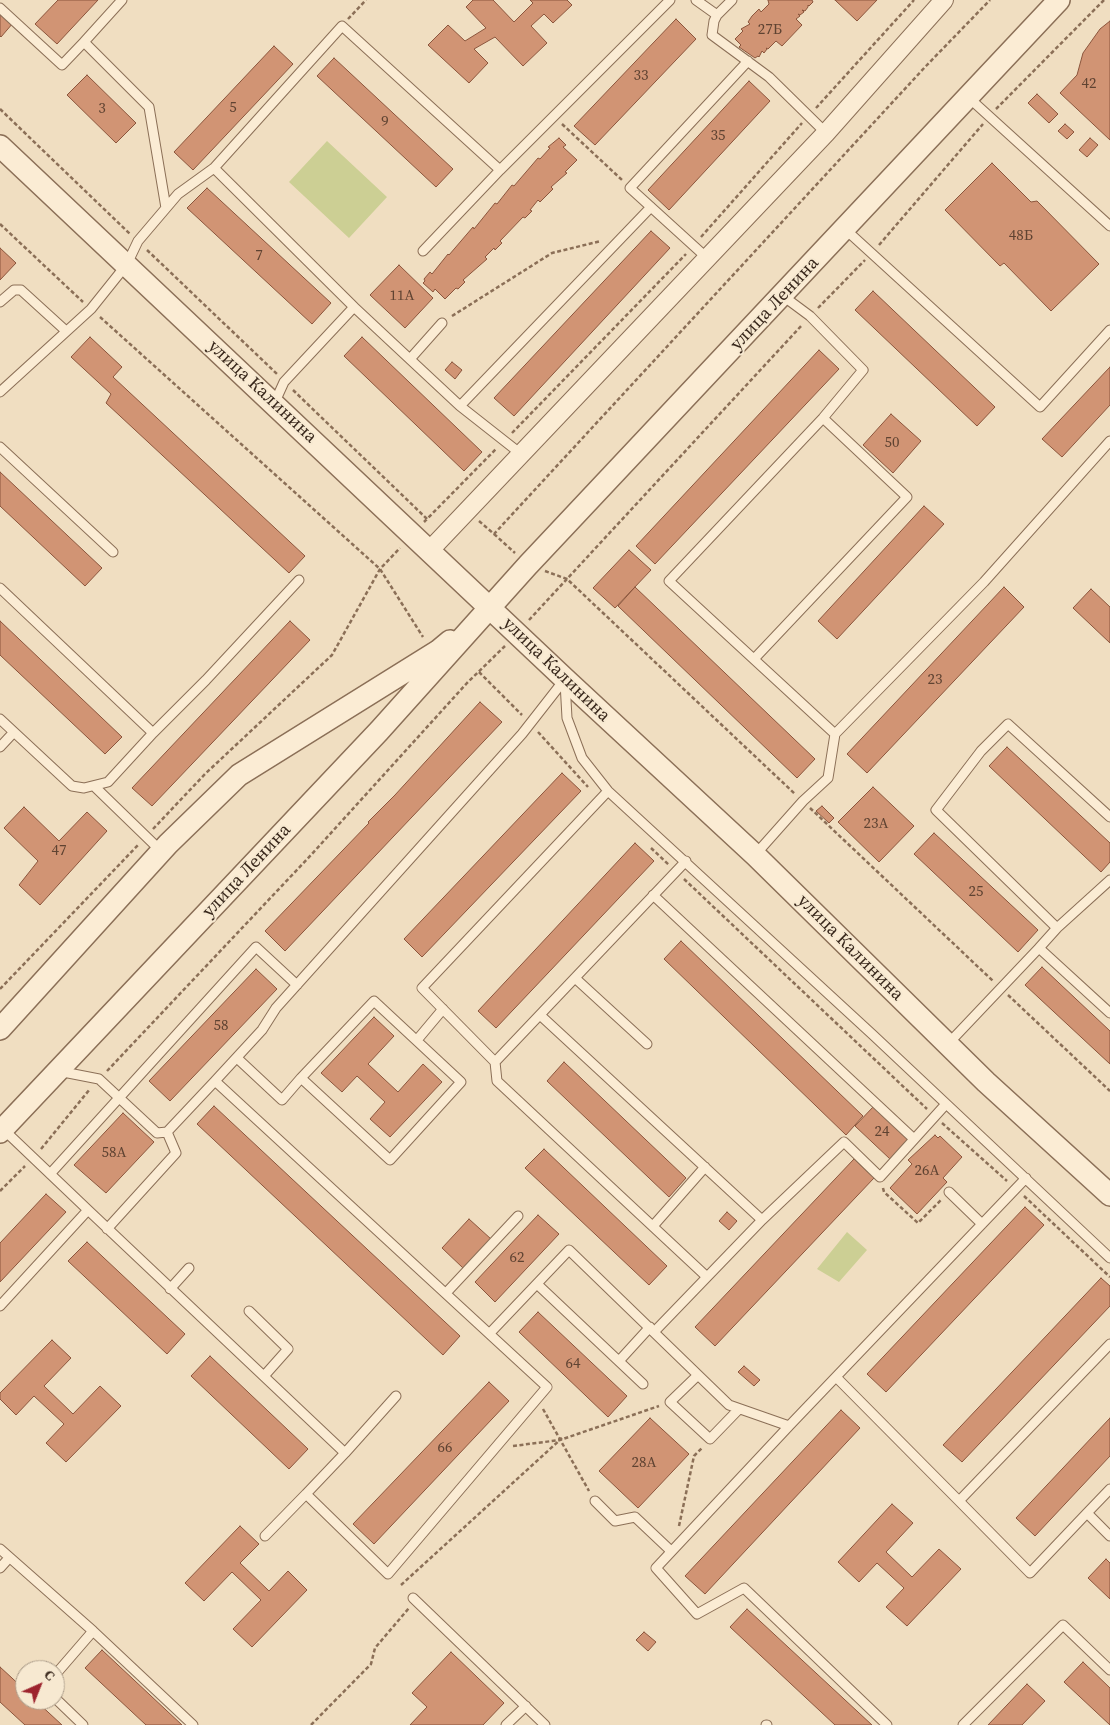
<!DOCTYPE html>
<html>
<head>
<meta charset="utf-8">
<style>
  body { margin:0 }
  #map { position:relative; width:1110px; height:1725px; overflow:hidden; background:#f0dec1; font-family:"Source Serif 4",serif }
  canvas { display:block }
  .north { position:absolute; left:15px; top:1660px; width:50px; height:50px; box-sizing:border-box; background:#f7e9d1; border:1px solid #ab9c89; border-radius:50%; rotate:44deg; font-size:14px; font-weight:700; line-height:20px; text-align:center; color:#39281c }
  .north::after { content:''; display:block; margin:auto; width:18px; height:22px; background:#9d242e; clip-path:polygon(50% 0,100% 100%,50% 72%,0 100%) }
</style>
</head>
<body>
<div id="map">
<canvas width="1110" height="1725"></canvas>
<div class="north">С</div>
</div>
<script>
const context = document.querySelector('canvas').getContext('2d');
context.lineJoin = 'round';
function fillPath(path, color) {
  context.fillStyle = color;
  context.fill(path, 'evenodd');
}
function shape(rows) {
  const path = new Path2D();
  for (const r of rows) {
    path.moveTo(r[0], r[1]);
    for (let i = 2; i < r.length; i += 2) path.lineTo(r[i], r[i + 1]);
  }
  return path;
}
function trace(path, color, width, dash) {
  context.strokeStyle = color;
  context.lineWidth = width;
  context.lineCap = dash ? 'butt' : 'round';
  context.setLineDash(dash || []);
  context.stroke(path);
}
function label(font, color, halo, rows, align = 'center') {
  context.font = font + ' "Source Serif 4",serif';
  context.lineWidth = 4;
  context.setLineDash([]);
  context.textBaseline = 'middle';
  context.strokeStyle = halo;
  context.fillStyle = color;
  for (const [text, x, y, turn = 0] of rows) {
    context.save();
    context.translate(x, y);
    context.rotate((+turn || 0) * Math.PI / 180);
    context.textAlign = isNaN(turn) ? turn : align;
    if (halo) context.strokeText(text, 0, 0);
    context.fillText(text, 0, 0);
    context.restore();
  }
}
fillPath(shape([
  [327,141,387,197,349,238,289,182],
  [847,1232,867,1250,839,1282,817,1269]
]), '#cccf94');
const building = shape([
  [58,0,98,0,57,44,35,24,58,0],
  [473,0,493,0,514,22,533,3,530,0,567,0,572,5,553,23,544,14,531,26,547,43,523,66,495,37,474,49,488,63,469,83,428,45,448,25,465,41,486,28,466,7,473,0],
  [768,0,812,0,813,2,809,6,808,5,808,7,805,11,802,10,804,12,800,15,798,14,800,16,796,19,802,25,782,46,776,41,768,49,766,48,767,49,764,53,762,51,759,57,758,56,755,58,739,47,741,45,735,39,743,31,741,29,750,24,748,22,752,16,759,9,761,12,769,4,768,0],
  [835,0,877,0,857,21,835,0],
  [0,11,13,23,1,37,0,36,0,11],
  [676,19,696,39,595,145,574,126,676,19],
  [1110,21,1110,140,1060,93,1077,75,1083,53,1100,29,1110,21],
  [274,46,293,64,193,170,174,152,274,46],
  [334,58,453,169,436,187,317,76,334,58],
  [87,75,136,123,116,143,67,95,87,75],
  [749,81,770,101,669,210,648,190,749,81],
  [1037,94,1058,114,1049,123,1028,103,1037,94],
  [1065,124,1074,132,1067,139,1058,131,1065,124],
  [559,138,566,145,563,147,577,160,565,172,567,173,551,187,553,189,540,202,538,200,530,210,532,211,525,218,523,217,500,241,502,243,495,250,494,248,485,257,487,259,463,280,465,282,458,289,456,288,445,299,435,289,433,292,423,283,425,281,424,279,430,272,432,274,448,254,449,255,473,227,474,229,495,203,497,204,512,185,514,186,538,158,540,159,550,148,548,147,559,138],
  [1090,138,1098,145,1087,157,1079,150,1090,138],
  [992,163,1031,202,1037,201,1099,264,1051,311,1004,263,1000,266,945,210,992,163],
  [207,188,331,303,312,324,187,208,207,188],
  [651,231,670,248,514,416,494,398,651,231],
  [0,248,16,263,0,280,0,248],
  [399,265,433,298,405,328,370,295,399,265],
  [873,291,995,407,977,426,855,310,873,291],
  [90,337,122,367,113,377,305,556,289,573,106,403,111,394,71,357,90,337],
  [362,337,482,452,464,471,344,356,362,337],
  [819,350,839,369,655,564,636,546,819,350],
  [452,362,462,370,455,379,445,370,452,362],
  [1110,367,1110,405,1062,457,1042,439,1110,367],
  [891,414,921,441,893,473,863,445,891,414],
  [0,472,102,568,85,586,0,506,0,472],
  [924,506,944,524,837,639,818,621,924,506],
  [629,550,651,570,615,608,593,588,629,550],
  [635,587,815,759,797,778,618,606,635,587],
  [1004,587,1024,607,867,773,847,754,1004,587],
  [1091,589,1110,607,1110,643,1073,608,1091,589],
  [0,621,122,737,105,754,0,655,0,621],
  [290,621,310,640,152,806,132,788,290,621],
  [480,702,502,722,285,951,265,931,369,823,368,822,395,795,480,702],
  [1007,747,1110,843,1110,862,1101,872,989,766,1007,747],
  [562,773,581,791,422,957,404,939,562,773],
  [873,787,914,826,879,862,838,822,873,787],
  [822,806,834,818,829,823,816,811,822,806],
  [24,807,59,841,87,812,107,831,40,905,19,885,38,861,4,828,24,807],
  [934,833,1038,930,1018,952,914,854,934,833],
  [635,843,654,861,496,1028,478,1011,635,843],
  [681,941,863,1116,846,1135,664,959,681,941],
  [1042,967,1110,1031,1110,1064,1025,985,1042,967],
  [256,969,277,989,170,1101,149,1081,256,969],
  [374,1017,394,1036,368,1064,398,1092,423,1064,442,1082,390,1137,370,1119,385,1102,357,1076,342,1092,321,1073,374,1017],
  [564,1062,686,1178,669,1197,547,1081,564,1062],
  [214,1106,460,1336,443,1355,197,1124,214,1106],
  [874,1106,910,1138,890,1159,855,1126,874,1106],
  [123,1113,154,1142,106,1193,74,1165,123,1113],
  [935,1135,938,1138,940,1136,962,1157,943,1178,947,1182,917,1214,890,1188,912,1164,908,1160,935,1135],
  [544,1149,667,1266,649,1285,525,1168,544,1149],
  [854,1159,874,1178,715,1346,695,1327,854,1159],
  [46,1194,66,1212,0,1282,0,1243,46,1194],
  [1025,1207,1044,1225,886,1392,867,1374,1025,1207],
  [727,1212,737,1221,729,1230,719,1221,727,1212],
  [538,1215,559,1234,495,1302,475,1282,538,1215],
  [469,1219,491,1239,463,1268,442,1248,469,1219],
  [87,1242,185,1334,167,1354,68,1261,87,1242],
  [1101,1278,1110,1286,1110,1306,962,1462,943,1445,1101,1278],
  [538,1312,627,1396,608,1417,519,1332,538,1312],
  [52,1340,71,1358,44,1386,73,1414,100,1386,121,1406,66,1462,46,1443,64,1424,34,1396,16,1415,0,1399,0,1393,52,1340],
  [210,1356,308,1449,289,1469,191,1376,210,1356],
  [744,1366,760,1380,754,1386,738,1372,744,1366],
  [489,1382,509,1401,374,1544,353,1524,489,1382],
  [841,1410,860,1428,705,1594,685,1576,841,1410],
  [650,1418,689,1454,638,1508,599,1471,650,1418],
  [1110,1418,1110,1456,1035,1536,1016,1518,1110,1418],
  [892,1504,913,1523,886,1552,912,1577,939,1549,961,1569,907,1626,886,1607,904,1588,877,1563,859,1582,838,1562,892,1504],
  [240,1526,259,1544,240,1563,269,1591,288,1571,307,1590,252,1647,233,1629,261,1600,232,1572,204,1601,185,1583,240,1526],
  [1106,1559,1110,1563,1110,1599,1088,1578,1106,1559],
  [747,1609,872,1725,835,1725,730,1627,747,1609],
  [644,1632,656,1642,648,1651,636,1640,644,1632],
  [102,1650,182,1725,146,1725,85,1668,102,1650],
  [451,1652,504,1703,483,1725,410,1725,427,1707,412,1693,451,1652],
  [1083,1662,1110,1688,1110,1725,1064,1682,1083,1662],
  [0,1667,25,1690,25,1700,35,1700,62,1725,25,1725,0,1702,0,1667],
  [1027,1684,1045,1701,1022,1725,988,1725,1027,1684]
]);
fillPath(building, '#d19474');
trace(building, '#8b553c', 1);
const service = shape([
  [122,0,84,42,149,107,166,208],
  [696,0,717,15,732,0],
  [0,8,62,65,84,42],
  [717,15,714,21,712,35,769,77,826,133],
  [968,97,1110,226],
  [214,168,354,307],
  [845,229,1040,407,1110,330],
  [423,251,500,170],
  [707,258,630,188,748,61],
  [0,302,14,290,21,290,66,331],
  [410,359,442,323],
  [0,392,91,309,127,264,138,241,178,194,214,168,342,26,500,170,670,0],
  [274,404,284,382,354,307,460,406],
  [0,447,113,552],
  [521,454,460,406,651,207],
  [0,588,153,733,108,782,84,788,72,786,0,719],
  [754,659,907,497,823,418],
  [565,682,567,718,582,758,608,791,873,1035,1110,1258],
  [153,733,206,680,299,580],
  [835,734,984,582,1110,441],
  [0,747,14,732],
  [95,787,161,851],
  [608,791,422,988,495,1062,497,1081,707,1277],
  [755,855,803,801,828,778,835,734,669,581,823,418,863,370,810,316,783,296],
  [653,895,914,1139],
  [1057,928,936,810,981,751,1008,724,1110,817],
  [1039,948,1057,928,1110,880],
  [575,978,647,1044],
  [540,1015,762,1220],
  [417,1040,443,1009],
  [947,1045,1039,948,1110,1013],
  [237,1058,282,1100,301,1078,374,1001,461,1082,390,1160,301,1078],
  [495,1062,686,861],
  [58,1071,99,1079,157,1133,167,1132,215,1081],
  [50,1174,256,947,297,985],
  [949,1192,982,1224],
  [88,1210,345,1453,306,1494,388,1574,547,1387,215,1081,262,1030,276,1008,522,734,565,679],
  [653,1226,705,1167],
  [107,1229,176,1153,167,1132],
  [537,1284,643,1384],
  [170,1289,189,1268],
  [446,1293,518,1216],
  [0,1306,88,1210,3,1129],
  [249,1311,288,1349,264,1376],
  [654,1332,762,1220,844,1142,880,1177,946,1104],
  [490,1333,569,1250,729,1405,789,1426,1026,1178],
  [619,1361,650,1327],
  [698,1375,670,1402,710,1439,739,1409],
  [836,1377,959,1501],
  [789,1426,656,1568,697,1614,744,1588,887,1725],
  [345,1453,396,1396],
  [1110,1489,1087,1513,1110,1536],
  [595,1501,615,1521,635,1517,671,1551],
  [1087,1513,1030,1573,959,1501,1110,1344],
  [265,1536,306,1494],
  [0,1549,93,1631,193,1725],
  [0,1568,9,1558],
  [413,1598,545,1725],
  [55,1675,93,1631],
  [55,1698,83,1725],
  [506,1725,526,1706],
  [766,1725,767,1725],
  [963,1725,1063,1625,1110,1670]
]);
const minor = shape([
  [430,550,826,133,944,0]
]);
const tertiary = shape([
  [0,146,565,679,755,855,986,1082,1110,1195],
  [0,1029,168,844,239,775,438,651,450,641],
  [0,1132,379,731,528,565,1059,0]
]);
trace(service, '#8b6f57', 11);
trace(minor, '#8b6f57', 20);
trace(tertiary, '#8b6f57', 24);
trace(shape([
  [348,19,366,0],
  [816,108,914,0],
  [0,109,130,234],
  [996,109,1104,0],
  [562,124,622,180],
  [0,224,83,302],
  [701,237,802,123],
  [879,245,983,124],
  [147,250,277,374],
  [818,308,865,260],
  [452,316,552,253,601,241],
  [100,317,380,569,423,637],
  [293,390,427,519],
  [512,433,686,254],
  [479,521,494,534,926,66,990,0],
  [424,522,496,449],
  [494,534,515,553],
  [545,571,567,579,795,794],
  [529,620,802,325],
  [479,672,522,715],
  [538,732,588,787],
  [810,808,993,981],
  [153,829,205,774,332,655,380,569,400,548],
  [651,848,669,865],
  [684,879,927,1109],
  [0,989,139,844],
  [1008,995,1110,1091],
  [107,1071,311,855,467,683,505,646],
  [942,1123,1007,1181],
  [41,1149,90,1089],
  [883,1188,884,1192,918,1223,942,1199],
  [0,1191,25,1166],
  [1024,1196,1110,1277],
  [543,1409,589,1491],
  [513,1446,560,1440,659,1406],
  [679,1526,694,1456,703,1447],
  [401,1585,562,1438],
  [311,1725,371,1664,375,1648,409,1608]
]), '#8b6f57', 2.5, [4, 2.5]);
trace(service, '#fbecd4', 9);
trace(minor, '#fbecd4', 18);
trace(tertiary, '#fbecd4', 21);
label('15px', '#5f4332', null, [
  ["27Б",770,30],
  ["33",641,76],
  ["42",1089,84],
  ["5",233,108],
  ["3",102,109],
  ["9",385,122],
  ["35",718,136],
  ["48Б",1021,236],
  ["7",259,256],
  ["11А",402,296],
  ["50",892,443],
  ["23",935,680],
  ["23А",876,824],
  ["47",59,851],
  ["25",976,892],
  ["58",221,1026],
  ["24",882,1132],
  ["58А",114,1153],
  ["26А",927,1171],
  ["62",517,1258],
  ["64",573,1364],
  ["66",445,1448],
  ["28А",644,1463]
]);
label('18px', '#39281c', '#f7e9d1', [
  ["улица Ленина",775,304,-47],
  ["улица Калинина",262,392,43],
  ["улица Калинина",556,670,44],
  ["улица Ленина",247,871,-47],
  ["улица Калинина",850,948,45]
]);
</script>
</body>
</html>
